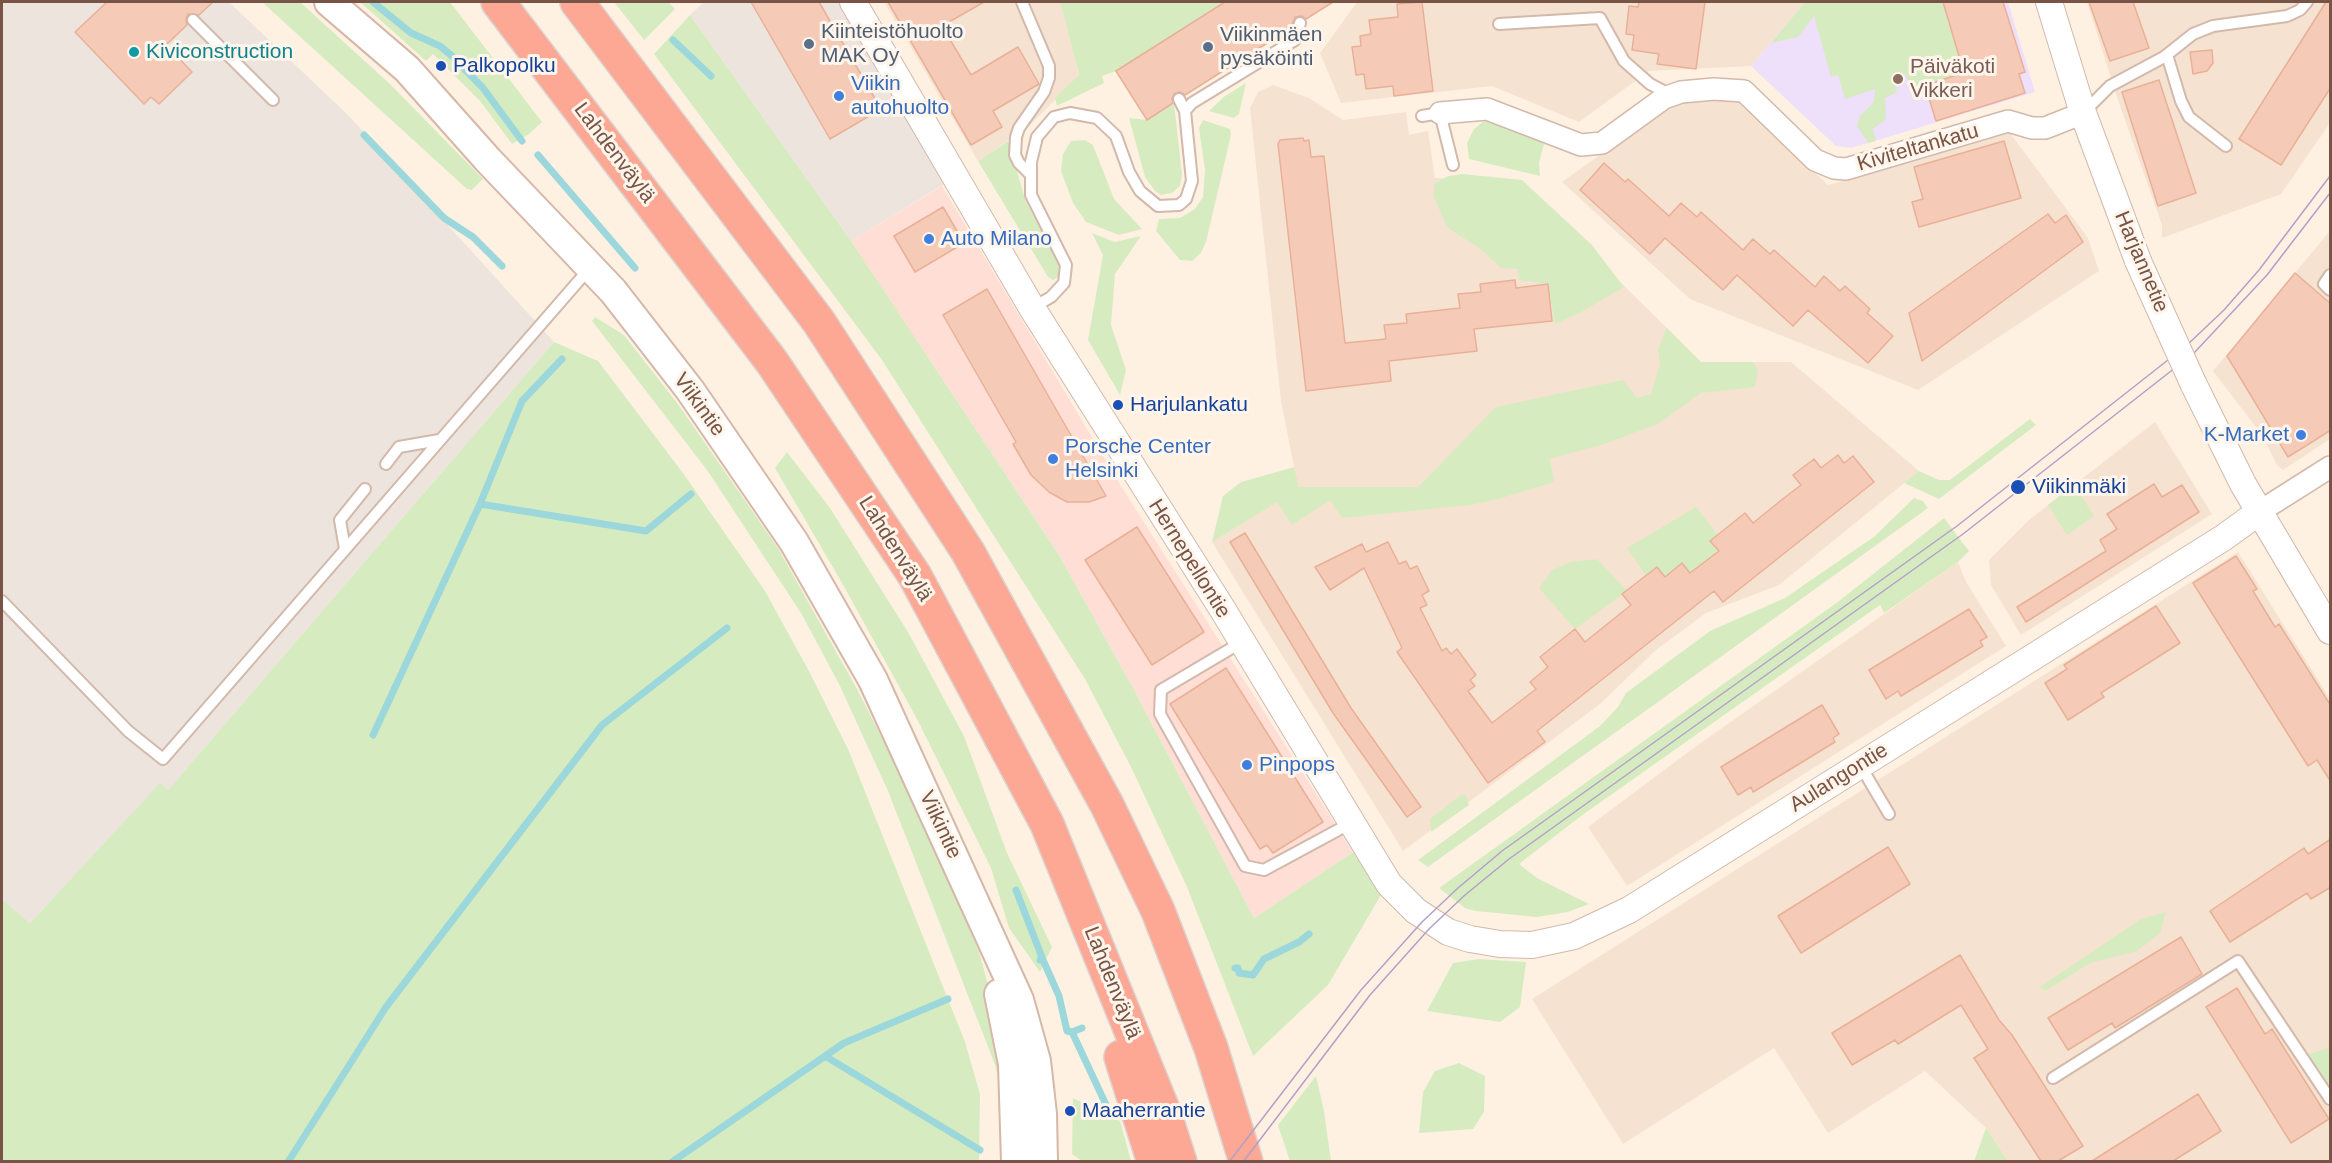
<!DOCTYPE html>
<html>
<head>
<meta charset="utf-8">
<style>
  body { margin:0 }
  #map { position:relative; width:2332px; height:1163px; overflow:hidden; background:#fef1e2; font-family:Helvetica,sans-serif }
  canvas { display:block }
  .frame { position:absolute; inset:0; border:3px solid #785447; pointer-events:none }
</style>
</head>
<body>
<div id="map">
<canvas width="2332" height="1163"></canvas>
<div class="frame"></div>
</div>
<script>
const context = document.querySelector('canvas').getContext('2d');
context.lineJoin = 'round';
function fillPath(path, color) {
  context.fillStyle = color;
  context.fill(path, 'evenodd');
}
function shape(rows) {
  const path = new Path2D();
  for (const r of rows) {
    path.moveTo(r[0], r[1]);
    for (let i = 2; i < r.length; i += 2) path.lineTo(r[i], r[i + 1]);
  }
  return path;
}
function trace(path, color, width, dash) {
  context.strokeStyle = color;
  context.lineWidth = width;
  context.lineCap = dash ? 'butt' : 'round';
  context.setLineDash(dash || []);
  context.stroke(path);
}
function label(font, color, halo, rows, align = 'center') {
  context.font = font + ' Helvetica,sans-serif';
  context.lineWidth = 6;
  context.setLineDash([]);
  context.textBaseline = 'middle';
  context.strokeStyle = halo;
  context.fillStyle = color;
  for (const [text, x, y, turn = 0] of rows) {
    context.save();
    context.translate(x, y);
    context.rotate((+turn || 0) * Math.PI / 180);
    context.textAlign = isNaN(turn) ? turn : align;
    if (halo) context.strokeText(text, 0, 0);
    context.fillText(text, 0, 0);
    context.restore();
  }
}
fillPath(shape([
  [884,2,1060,2,1079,76,1030,125,978,161],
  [1357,2,1805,2,1751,66,1649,71,1579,122,1492,86,1341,103,1320,53],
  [2087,2,2330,2,2330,123,2281,194,2162,238,2162,225,2117,97],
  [1273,85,1309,98,1343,120,1406,112,1409,135,1428,131,1435,178,1520,183,1701,362,1791,362,1919,471,1779,585,1706,613,1656,650,1600,704,1403,851,1212,542,1298,487,1281,401,1250,108,1258,92],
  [1738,99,1828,185,2010,133,2088,238,2099,271,1918,390,1690,299,1562,182,1672,103],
  [2330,231,2330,439,2283,470,2277,465,2262,435,2213,371],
  [2155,422,2212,514,2021,635,1991,585,1989,560,2029,520],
  [2238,552,2330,699,2330,1161,2008,1161,1986,1128,1925,1071,1828,1133,1774,1048,1623,1144,1532,999],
  [1958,562,1966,582,2006,646,1627,886,1588,827,1695,747]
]), '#f6e2d0');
fillPath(shape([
  [942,186,1121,486,1353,852,1254,918,1133,688,1059,555,851,241]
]), '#ffded5');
fillPath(shape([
  [2,2,229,2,349,116,554,342,168,790,160,784,30,923,2,899],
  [704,2,839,2,946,183,851,241,690,15]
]), '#ede4de');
fillPath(shape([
  [1805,2,2008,2,2035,92,1875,141,1851,148,1836,146,1751,66]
]), '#eedffa');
fillPath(shape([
  [262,2,300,2,390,84,483,179,472,190,467,189],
  [360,2,450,2,542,122,529,134,512,144,480,101,433,54,426,61],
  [614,2,668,2,675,9,644,40],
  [1060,2,1225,2,1116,71,1102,76,1104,83,1057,106,1055,98,1079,75],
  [1805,2,1943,2,1964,73,1925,85,1926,88,1912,93,1905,73,1893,76,1897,92,1885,98,1886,119,1873,129,1876,141,1868,143,1857,126,1860,116,1874,102,1875,89,1845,99,1838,75,1831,77,1814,16,1798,37,1771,43],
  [690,15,851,241,1059,555,1133,688,1254,918,1353,852,1381,895,1328,985,1253,1056,1187,887,1132,769,1085,679,882,360,654,54],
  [1246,83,1239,114,1234,118,1209,111,1225,96],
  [1174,103,1182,175,1180,186,1172,193,1161,195,1155,191,1145,177,1129,118,1147,120],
  [1203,120,1230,129,1231,135,1206,242,1201,253,1192,261,1180,260,1156,231,1159,219,1180,218,1195,209,1203,197,1205,170,1199,128],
  [1484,121,1545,140,1539,163,1540,176,1469,159,1467,143,1474,129],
  [1085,140,1093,145,1114,199,1142,229,1119,235,1086,222,1073,203,1061,171,1063,154,1071,141],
  [1008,141,1026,202,1059,263,1058,277,1053,280,1048,277,978,161],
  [1463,174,1522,180,1592,245,1624,287,1581,312,1555,324,1548,284,1519,280,1518,269,1501,268,1482,250,1447,227,1434,197,1434,184,1448,176],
  [1092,233,1115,242,1141,236,1115,274,1111,325,1126,370,1120,395,1088,340,1103,255],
  [595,317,624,335,678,404,778,548,857,689,925,823,979,952,1002,1034,1000,1085,994,1062,888,791,839,684,801,613,707,470,592,321],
  [1667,328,1701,362,1753,362,1758,370,1755,387,1701,393,1658,424,1604,444,1550,459,1554,482,1498,499,1470,505,1342,518,1330,500,1292,525,1277,502,1212,542,1223,496,1241,482,1294,467,1299,487,1418,487,1496,407,1623,380,1637,398,1651,394,1660,365,1658,349],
  [554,342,598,361,683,473,765,591,810,673,848,749,965,1042,980,1094,979,1161,2,1161,2,899,30,923,160,783,168,790],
  [2030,419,2036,425,1939,499,1904,483,1919,471,1939,480,1950,480],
  [787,452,830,508,908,632,964,736,1007,853,1052,947,1040,972,1009,928,991,868,917,719,842,583,775,468],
  [2074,484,2094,516,2067,535,2048,505],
  [1914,498,1923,501,1928,508,1428,867,1418,860,1600,726,1618,707,1626,693,1710,631,1785,598,1875,536],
  [1696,507,1718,535,1710,541,1718,550,1701,565,1694,578,1682,563,1665,577,1657,567,1646,576,1627,548],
  [1944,518,1969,551,1958,562,1884,613,1880,605,1581,816,1519,864,1537,878,1589,904,1568,912,1537,917,1475,911,1465,908,1439,888,1839,601],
  [1597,559,1627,591,1575,629,1539,588,1552,570,1570,562],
  [1461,795,1466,795,1469,805,1431,832,1430,819],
  [2166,912,2160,933,2137,951,2090,963,2045,991,2040,987,2141,919],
  [1479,959,1526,962,1520,1007,1500,1022,1427,1011,1453,963],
  [2330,1047,2330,1087,2307,1055],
  [1459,1063,1485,1076,1484,1112,1473,1129,1419,1133,1423,1092,1435,1071],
  [1316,1076,1324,1111,1331,1161,1290,1161,1278,1125],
  [1073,1098,1120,1121,1131,1161,1082,1161,1072,1154],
  [1986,1128,2008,1161,1974,1161]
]), '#d6ecc0');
trace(shape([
  [373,2,411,33,440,46,452,56,483,88,522,141],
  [673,40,711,76],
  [364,135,444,218,473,237,502,266],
  [538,155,635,268],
  [480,504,522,401,562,359],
  [373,735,480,504,646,531,691,494],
  [1016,890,1043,960],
  [1040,960,1043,960,1059,996,1067,1031,1072,1032,1082,1028],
  [1235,968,1238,968,1239,973,1253,975,1264,959,1299,942,1309,934],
  [1072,1032,1108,1109],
  [825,1056,980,1150],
  [288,1162,386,1007,602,725,727,628],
  [672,1162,844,1043,948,999]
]), '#9bd7db', 7);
const building = shape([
  [107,2,213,2,199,15,188,14,186,19,187,25,166,45,192,72,159,104,151,97,144,104,75,32,107,2],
  [751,2,819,2,881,109,830,139,751,2],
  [888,2,984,2,942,26,971,75,1018,47,1039,84,993,111,1002,127,971,145,888,2],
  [1225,2,1333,2,1306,19,1302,16,1295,17,1291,28,1185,95,1180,92,1175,93,1172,98,1173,103,1147,120,1116,71,1225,2],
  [1422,2,1433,91,1394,96,1393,86,1366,89,1364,74,1356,75,1352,47,1361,46,1360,36,1371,34,1369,20,1398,17,1397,4,1422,2],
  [1639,2,1705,2,1696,69,1657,64,1659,54,1632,50,1634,35,1626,34,1629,6,1638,7,1639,2],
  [1943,2,2003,2,2025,72,2019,74,2025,93,1936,121,1925,85,1964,73,1943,2],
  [2089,2,2133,2,2149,48,2110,61,2089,2],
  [2326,2,2331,2,2331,87,2281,165,2239,139,2326,2],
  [2212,50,2213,63,2207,71,2193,74,2190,52,2212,50],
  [2159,80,2196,193,2158,206,2122,92,2159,80],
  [1303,138,1304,141,1309,140,1311,157,1324,156,1345,343,1386,339,1384,325,1407,323,1406,314,1460,308,1458,294,1481,292,1480,284,1515,280,1516,288,1548,284,1552,321,1474,329,1477,351,1389,361,1391,381,1306,391,1278,144,1280,140,1303,138],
  [2004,141,2021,198,1919,227,1912,202,1923,199,1914,167,2004,141],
  [1604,163,1625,182,1628,179,1669,216,1681,203,1697,217,1701,212,1743,250,1753,239,1770,254,1774,250,1815,287,1824,276,1840,291,1845,286,1870,309,1867,313,1893,336,1868,363,1808,310,1793,326,1737,275,1723,290,1665,238,1650,254,1580,190,1604,163],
  [943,207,964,243,915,272,894,236,943,207],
  [2048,214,2055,223,2066,215,2083,242,1922,361,1909,313,2048,214],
  [2295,273,2331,304,2331,430,2288,457,2227,356,2295,273],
  [987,289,1061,418,1106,496,1089,502,1067,502,1049,492,1031,475,1013,444,1016,442,943,315,987,289],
  [1838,455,1844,463,1853,456,1874,482,1723,602,1714,591,1537,731,1545,742,1488,783,1397,652,1402,648,1364,568,1330,590,1315,567,1362,544,1366,552,1388,542,1399,564,1406,561,1410,569,1417,566,1429,591,1422,595,1427,605,1420,608,1442,651,1446,648,1451,654,1457,649,1476,675,1470,680,1475,686,1468,691,1492,723,1536,689,1530,682,1548,667,1540,657,1575,629,1585,642,1631,605,1622,594,1657,567,1665,577,1682,563,1690,573,1719,551,1710,541,1745,513,1753,523,1784,498,1801,485,1793,475,1814,459,1821,468,1838,455],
  [2154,484,2162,497,2182,485,2199,512,2026,622,2017,607,2106,551,2100,540,2117,529,2107,514,2154,484],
  [1137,527,1204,632,1152,665,1085,560,1137,527],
  [1245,533,1351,708,1421,807,1407,817,1333,713,1230,542,1245,533],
  [2236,556,2257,589,2253,591,2275,627,2279,624,2331,706,2331,782,2317,760,2308,766,2193,583,2236,556],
  [2156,606,2180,643,2101,693,2104,697,2068,720,2045,683,2067,669,2064,665,2156,606],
  [1969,609,1987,637,1980,641,1983,646,1901,696,1898,691,1886,699,1869,670,1969,609],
  [1226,668,1323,822,1273,853,1267,845,1260,849,1170,704,1226,668],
  [1822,705,1839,734,1833,738,1835,742,1753,792,1751,787,1738,795,1721,767,1822,705],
  [2331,839,2331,887,2311,899,2307,893,2230,942,2210,911,2304,848,2308,854,2331,839],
  [1888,847,1910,884,1801,953,1778,916,1888,847],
  [2181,937,2202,974,2115,1028,2112,1023,2068,1050,2048,1018,2181,937],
  [1960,955,1999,1020,2012,1035,2083,1146,2058,1161,2041,1161,1974,1058,1988,1049,1961,1005,1898,1044,1895,1040,1852,1065,1832,1033,1960,955],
  [2237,988,2265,1034,2272,1029,2329,1119,2291,1143,2206,1007,2237,988],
  [2198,1094,2221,1131,2173,1161,2092,1161,2198,1094]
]);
fillPath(building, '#f5cbb8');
trace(building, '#e9b097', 1.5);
const service = shape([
  [1022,2,1049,66,1049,78,1044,92,1019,128,1016,137,1015,155,1019,163,1031,175],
  [193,20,273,100],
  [1499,24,1600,18,1624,61,1650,84,1671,95],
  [2167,55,2181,101,2189,117,2226,146],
  [1179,99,1185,111],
  [2083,113,2110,86,2164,57,2193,34,2213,26,2287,16,2300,10,2307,2],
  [1422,116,1440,113,1453,165],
  [2330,275,2324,284,2330,290],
  [1032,308,1051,297,1064,283,1066,265,1031,195,1031,162,1037,137,1054,117,1070,113,1097,118,1116,136,1129,172,1140,191,1158,206,1179,205,1186,199,1192,181,1185,111,1192,103,1295,40,1300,23],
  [386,464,399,447,439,440],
  [345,549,340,520,365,489],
  [2,601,128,731,163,759,589,269],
  [1242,642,1161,690,1160,714,1245,866,1264,870,1351,823],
  [1860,765,1889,814],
  [2053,1078,2238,961,2330,1099]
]);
const minor = shape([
  [1440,113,1487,109,1581,145,1602,143,1664,98,1681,92,1714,89,1744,91,1815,160,1834,168,1846,169,2008,121,2032,128,2045,128,2083,113],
  [2259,512,2330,467]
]);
const tertiary = shape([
  [853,2,1032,308,1223,610,1389,884,1416,911,1448,932,1470,939,1500,944,1532,945,1574,936,1629,910,2223,538,2259,512],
  [2049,2,2083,113,2138,261],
  [2193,383,2243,484,2330,631]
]);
const secondary = shape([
  [329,2,407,69,488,160,613,291,690,390,794,542,873,680,1019,1000,1036,1061,1042,1114,1043,1162],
  [999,994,1013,1064,1016,1162]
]);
const motorway = shape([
  [498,2,772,362,915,576,1047,824,1164,1112,1180,1162],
  [577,2,819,322,968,552,1107,805,1158,911,1211,1048,1246,1162],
  [1121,1057,1154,1162]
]);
trace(service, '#d2b9ab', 14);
trace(minor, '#d2b9ab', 24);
trace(tertiary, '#d2b9ab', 28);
trace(secondary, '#d5b8a8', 32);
trace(motorway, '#dcd3cf', 36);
trace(service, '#fff', 10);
trace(minor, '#fff', 21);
trace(tertiary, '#fff', 26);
trace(secondary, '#fff', 28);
trace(motorway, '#fda795', 33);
trace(shape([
  [1229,1162,1361,990,1422,922,1458,888,1502,851,1957,526,2187,345,2224,310,2259,270,2330,176],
  [1243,1162,1370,995,1429,929,1465,895,1509,859,1963,534,2194,353,2267,275,2330,193]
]), '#b2a0c8', 1.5);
const tertiaryBridge = shape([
  [2138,261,2193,383]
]);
trace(tertiaryBridge, '#d2b9ab', 28, []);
trace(tertiaryBridge, '#fff', 26);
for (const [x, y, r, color] of [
  [809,44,6,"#5c6f8a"],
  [1208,47,6,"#5c6f8a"],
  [134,52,6,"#0f9aa8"],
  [441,66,6,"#1a4fb4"],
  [1898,79,6,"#8d6e63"],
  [839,96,6,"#3f7fe0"],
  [929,239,6,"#3f7fe0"],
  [1118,405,6,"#1a4fb4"],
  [2301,435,6,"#3f7fe0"],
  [1053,459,6,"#3f7fe0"],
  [2018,487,8,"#1a4fb4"],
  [1247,765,6,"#3f7fe0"],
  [1070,1111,6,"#1a4fb4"]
]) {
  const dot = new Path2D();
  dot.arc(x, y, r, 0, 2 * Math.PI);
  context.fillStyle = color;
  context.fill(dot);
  trace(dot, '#fff5ea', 2);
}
label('21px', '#4e5e75', '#fff5ea', [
  ["Kiinteistöhuolto",821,32],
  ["MAK Oy",821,56],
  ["Viikinmäen",1220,35],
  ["pysäköinti",1220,59]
], 'left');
label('21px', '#0d838f', '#fff5ea', [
  ["Kiviconstruction",146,52]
], 'left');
label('21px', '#164399', '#fff5ea', [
  ["Palkopolku",453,66],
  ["Harjulankatu",1130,405],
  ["Viikinmäki",2032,487],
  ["Maaherrantie",1082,1111]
], 'left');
label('21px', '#785e54', '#fff5ea', [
  ["Päiväkoti",1910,67],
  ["Vikkeri",1910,91]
], 'left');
label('21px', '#366cbe', '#fff5ea', [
  ["Viikin",851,84],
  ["autohuolto",851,108],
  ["Auto Milano",941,239],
  ["K-Market",2289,435,"right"],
  ["Porsche Center",1065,447],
  ["Helsinki",1065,471],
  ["Pinpops",1259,765]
], 'left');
label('21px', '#785447', '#fff5ea', [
  ["Kiviteltankatu",1918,148,-16],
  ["Lahdenväylä",614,153,53],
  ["Harjannetie",2141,262,67],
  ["Viikintie",699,405,54],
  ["Lahdenväylä",895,549,58],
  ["Hernepellontie",1189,559,58],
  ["Aulangontie",1839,778,-32],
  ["Viikintie",940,825,65],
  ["Lahdenväylä",1112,983,68]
]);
</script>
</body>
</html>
